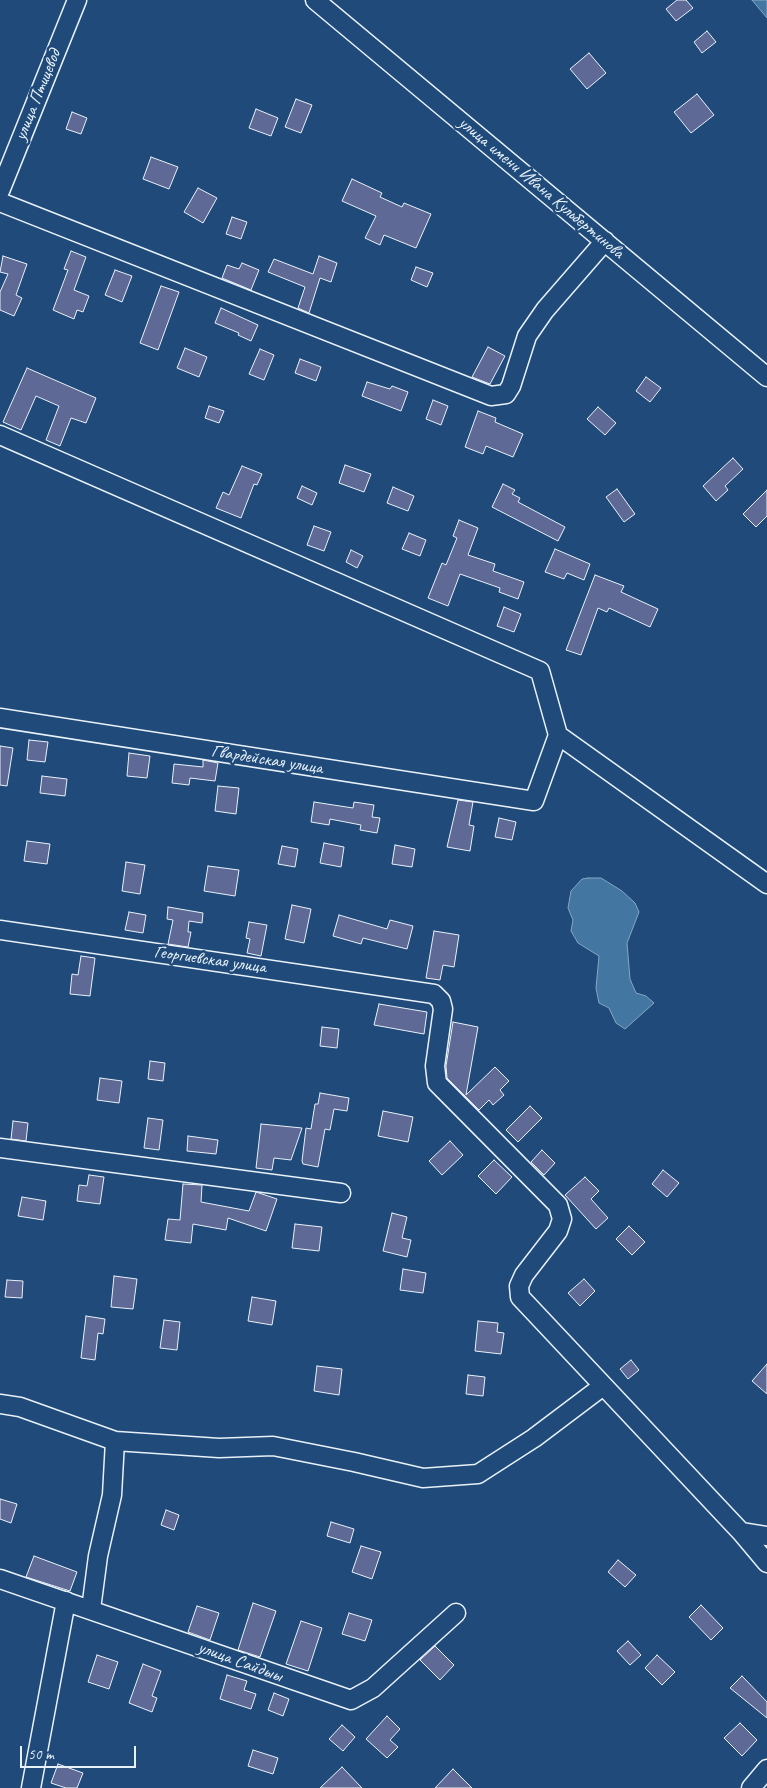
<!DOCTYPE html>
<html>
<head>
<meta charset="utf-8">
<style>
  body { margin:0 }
  #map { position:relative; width:767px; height:1788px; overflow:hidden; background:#1f4a7a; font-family:Caveat,sans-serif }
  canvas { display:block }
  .scale { position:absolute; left:20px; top:1746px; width:116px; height:22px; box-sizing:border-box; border:2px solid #e8f1f8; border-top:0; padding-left:6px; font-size:15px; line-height:18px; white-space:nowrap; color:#e8f1f8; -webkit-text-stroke:4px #1f4a7a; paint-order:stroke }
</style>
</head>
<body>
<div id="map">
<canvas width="767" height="1788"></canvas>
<div class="scale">50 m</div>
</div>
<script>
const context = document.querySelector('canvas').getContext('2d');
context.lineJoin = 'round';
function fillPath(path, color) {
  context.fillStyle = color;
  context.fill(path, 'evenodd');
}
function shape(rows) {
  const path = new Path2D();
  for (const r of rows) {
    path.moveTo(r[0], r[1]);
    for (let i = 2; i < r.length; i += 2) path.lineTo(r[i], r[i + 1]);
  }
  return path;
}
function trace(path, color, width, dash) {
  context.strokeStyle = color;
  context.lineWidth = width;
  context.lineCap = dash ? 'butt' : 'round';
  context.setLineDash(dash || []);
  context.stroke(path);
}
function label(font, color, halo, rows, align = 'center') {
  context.font = font + ' Caveat,sans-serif';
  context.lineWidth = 5;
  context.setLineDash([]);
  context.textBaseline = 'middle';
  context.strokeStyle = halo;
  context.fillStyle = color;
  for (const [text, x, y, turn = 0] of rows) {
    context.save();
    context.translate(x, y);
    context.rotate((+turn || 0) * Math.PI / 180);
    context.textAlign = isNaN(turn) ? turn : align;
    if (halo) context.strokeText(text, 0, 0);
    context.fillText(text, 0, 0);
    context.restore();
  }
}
const water = shape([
  [752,0,767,0,767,18,752,0],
  [588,878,601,878,622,891,635,903,639,912,627,943,630,979,636,993,646,996,654,1003,625,1029,616,1023,609,1008,599,1003,596,988,599,956,578,943,571,931,573,920,568,908,571,891,582,879,588,878]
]);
fillPath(water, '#4376a0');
trace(water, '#85a7c3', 1);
const building = shape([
  [677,0,686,0,693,8,676,21,666,9,677,0],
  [707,31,716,42,702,53,694,42,707,31],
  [589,53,606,73,587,89,570,69,589,53],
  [697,94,714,115,691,133,674,112,697,94],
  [296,99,312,105,301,133,285,127,296,99],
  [256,109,278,118,271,136,249,128,256,109],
  [72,112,87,118,81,134,66,129,72,112],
  [151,157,178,167,169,189,143,179,151,157],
  [352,179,382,193,380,197,402,207,404,203,431,214,416,248,384,235,380,245,365,238,376,216,342,201,352,179],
  [198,188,217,198,203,223,184,212,198,188],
  [232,217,247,222,241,239,226,234,232,217],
  [71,251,86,257,74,290,89,296,83,312,77,310,74,319,53,310,68,270,64,269,71,251],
  [3,256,27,264,16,295,22,298,14,316,0,310,0,292,8,274,0,272,3,256],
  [319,256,337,263,331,282,320,278,309,313,298,308,305,287,268,272,274,259,313,274,319,256],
  [242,263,259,270,251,290,222,278,227,265,239,269,242,263],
  [416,267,433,273,427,287,411,280,416,267],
  [115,270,132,276,122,302,105,295,115,270],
  [161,286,179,292,158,350,140,343,161,286],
  [221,308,258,325,251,341,238,335,239,333,215,323,221,308],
  [488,347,505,356,490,384,472,377,488,347],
  [185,348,207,357,199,377,177,368,185,348],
  [260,349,274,355,264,380,249,374,260,349],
  [300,359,321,367,316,381,295,373,300,359],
  [27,368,96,398,86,423,71,418,60,446,46,440,59,406,36,396,21,430,3,422,27,368],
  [646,377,661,388,650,402,636,391,646,377],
  [367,382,390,389,392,386,408,392,401,411,362,396,367,382],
  [433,400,448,406,441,425,426,419,433,400],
  [209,406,224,411,219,423,205,418,209,406],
  [598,407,616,423,605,435,587,419,598,407],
  [478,411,496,418,495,422,523,434,513,457,486,446,483,454,465,447,478,411],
  [733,458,743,469,725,486,728,490,716,501,703,486,733,458],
  [345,465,371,474,364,492,339,483,345,465],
  [242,466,262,474,257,485,254,484,241,518,216,508,223,492,229,495,242,466],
  [503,484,515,490,512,494,520,498,518,502,565,527,558,541,492,507,503,484],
  [302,486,317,493,312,505,297,498,302,486],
  [393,487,414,496,408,511,387,503,393,487],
  [617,489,635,514,624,522,606,497,617,489],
  [767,490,767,516,756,527,743,514,767,490],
  [459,520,478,528,468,555,495,564,493,571,524,582,518,599,499,592,500,588,460,574,448,606,428,598,442,563,446,565,457,538,453,536,459,520],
  [314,526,331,532,324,551,307,545,314,526],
  [409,533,426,540,420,556,402,549,409,533],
  [555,549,590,564,584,580,567,573,564,579,545,572,555,549],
  [351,550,363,556,357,568,346,562,351,550],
  [595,575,624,586,621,592,658,609,650,627,609,608,607,612,598,608,581,655,566,650,595,575],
  [504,607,521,614,514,632,497,626,504,607],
  [29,740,48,742,45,762,27,760,29,740],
  [0,746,13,748,7,786,0,785,0,746],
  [129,753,150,756,147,778,127,776,129,753],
  [203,760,218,763,215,781,190,778,189,785,172,783,174,764,203,767,203,760],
  [42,776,67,779,65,796,40,793,42,776],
  [218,786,239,788,236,814,215,811,218,786],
  [458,800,473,802,469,825,474,826,470,851,447,847,458,800],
  [314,802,353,808,354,802,374,805,372,817,380,818,377,833,360,830,361,825,330,819,329,825,311,822,314,802],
  [499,818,516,822,512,840,495,837,499,818],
  [27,841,50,844,47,864,24,861,27,841],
  [324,843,344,847,341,867,320,863,324,843],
  [395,845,415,849,412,867,392,864,395,845],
  [282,846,298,849,295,867,278,864,282,846],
  [126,862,145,865,140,894,122,891,126,862],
  [208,866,239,870,235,896,204,891,208,866],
  [292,905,311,909,304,943,285,939,292,905],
  [168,907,203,913,202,923,189,921,188,932,191,932,188,947,168,944,173,920,167,919,168,907],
  [129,912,146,915,143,933,125,930,129,912],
  [339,915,387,929,390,920,413,926,407,949,363,938,361,944,333,936,339,915],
  [249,922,267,925,261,956,247,953,250,939,246,938,249,922],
  [434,931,459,935,454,967,443,965,440,980,426,978,434,931],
  [81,956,95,958,90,996,70,994,72,974,78,975,81,956],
  [379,1004,427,1012,424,1034,374,1025,379,1004],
  [453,1022,478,1027,466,1095,495,1067,509,1081,500,1090,504,1095,493,1105,489,1100,479,1110,447,1078,446,1066,453,1022],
  [322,1027,339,1029,337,1048,320,1046,322,1027],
  [150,1061,165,1063,163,1081,148,1079,150,1061],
  [100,1078,122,1081,119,1103,97,1100,100,1078],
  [320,1093,349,1098,347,1111,334,1109,330,1130,325,1129,318,1167,303,1164,302,1161,306,1128,311,1129,315,1104,318,1104,320,1093],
  [530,1106,542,1118,518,1142,506,1130,530,1106],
  [383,1111,413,1117,408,1142,378,1136,383,1111],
  [148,1118,163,1120,159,1150,144,1148,148,1118],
  [13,1121,28,1123,26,1141,11,1139,13,1121],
  [261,1124,302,1128,291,1160,274,1158,272,1170,256,1168,261,1124],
  [188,1136,218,1140,216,1154,187,1151,188,1136],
  [450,1141,463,1155,442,1175,429,1161,450,1141],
  [542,1150,555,1163,544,1175,531,1162,542,1150],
  [494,1160,512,1177,496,1194,478,1176,494,1160],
  [663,1170,679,1183,667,1197,652,1184,663,1170],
  [89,1175,104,1177,100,1204,77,1201,79,1185,87,1186,89,1175],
  [585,1177,599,1191,591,1199,608,1218,596,1229,565,1195,585,1177],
  [183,1184,202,1185,201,1202,249,1211,256,1192,277,1199,266,1231,228,1218,226,1230,193,1224,191,1243,165,1240,168,1219,180,1220,183,1184],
  [22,1197,46,1201,43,1220,18,1216,22,1197],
  [392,1213,407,1217,402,1238,411,1240,407,1257,383,1251,392,1213],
  [295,1224,322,1227,319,1251,292,1248,295,1224],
  [629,1226,645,1242,632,1255,616,1239,629,1226],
  [403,1269,426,1273,423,1293,400,1290,403,1269],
  [114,1276,137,1279,133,1309,111,1307,114,1276],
  [584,1279,595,1291,580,1306,568,1293,584,1279],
  [7,1280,23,1281,22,1298,5,1297,7,1280],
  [252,1297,276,1301,272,1325,248,1321,252,1297],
  [86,1316,105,1319,103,1334,98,1333,95,1360,81,1358,86,1316],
  [164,1320,180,1322,177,1350,160,1348,164,1320],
  [478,1321,498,1323,497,1332,504,1333,501,1354,475,1351,478,1321],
  [631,1360,639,1370,628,1379,620,1369,631,1360],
  [767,1364,767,1394,752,1381,767,1364],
  [317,1366,342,1369,339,1395,314,1391,317,1366],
  [468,1375,485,1377,483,1396,466,1394,468,1375],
  [0,1499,17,1504,11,1523,0,1519,0,1499],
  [166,1510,179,1515,174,1530,161,1525,166,1510],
  [331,1522,354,1529,350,1543,327,1536,331,1522],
  [361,1546,381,1552,372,1579,352,1572,361,1546],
  [34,1556,77,1572,70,1591,26,1577,34,1556],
  [618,1560,636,1575,625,1587,608,1572,618,1560],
  [253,1603,276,1611,260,1657,238,1650,253,1603],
  [701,1605,723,1628,711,1640,689,1617,701,1605],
  [197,1606,219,1613,210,1640,188,1632,197,1606],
  [349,1613,372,1620,365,1641,342,1634,349,1613],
  [301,1621,322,1628,308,1671,286,1664,301,1621],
  [628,1641,641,1655,630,1665,617,1651,628,1641],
  [435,1646,454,1665,440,1680,420,1660,435,1646],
  [97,1655,118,1662,109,1689,88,1682,97,1655],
  [657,1655,675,1672,662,1685,645,1668,657,1655],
  [143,1664,161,1671,152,1696,157,1698,152,1712,129,1703,143,1664],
  [227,1675,247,1681,244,1690,256,1694,251,1709,220,1699,227,1675],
  [742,1676,767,1702,767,1718,730,1688,742,1676],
  [274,1693,289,1699,283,1716,268,1710,274,1693],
  [387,1716,400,1729,390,1740,398,1747,387,1758,366,1739,387,1716],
  [740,1723,757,1740,742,1756,724,1738,740,1723],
  [342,1725,355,1737,343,1751,329,1739,342,1725],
  [253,1750,278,1758,273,1774,248,1766,253,1750],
  [58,1764,83,1773,77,1788,66,1788,51,1783,58,1764],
  [342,1767,362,1788,320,1788,342,1767],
  [453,1769,472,1788,435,1788,453,1769]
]);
fillPath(building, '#5e6a95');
trace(building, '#e8f1f8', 1);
const minor = shape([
  [315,0,767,377],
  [0,191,77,0],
  [0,202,491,396,506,394,511,386,527,336,545,310,605,241],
  [0,435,540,671,558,735,767,884],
  [0,718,534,801,558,735],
  [0,930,434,994,441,1001,443,1009,435,1066,437,1083,558,1205,562,1219,558,1231,524,1275,519,1286,520,1297,741,1532,767,1563],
  [0,1148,341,1193],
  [0,1404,20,1407,115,1441,219,1448,273,1446,354,1462,423,1478,478,1474,534,1438,603,1386],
  [741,1532,767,1536],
  [0,1579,351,1700,373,1688,456,1613],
  [91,1609,98,1556,112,1495,115,1441],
  [31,1788,66,1601],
  [751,1788,767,1769]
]);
trace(minor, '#e8f1f8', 21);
trace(minor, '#1f4a7a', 18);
label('18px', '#e8f1f8', '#1f4a7a', [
  ["улица Птицевод",38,95,-68],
  ["улица имени Ивана Кульбертинова",541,188,40],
  ["Гвардейская улица",267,760,9],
  ["Георгиевская улица",210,960,8],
  ["улица Сайдыы",240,1662,20]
]);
</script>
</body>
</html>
